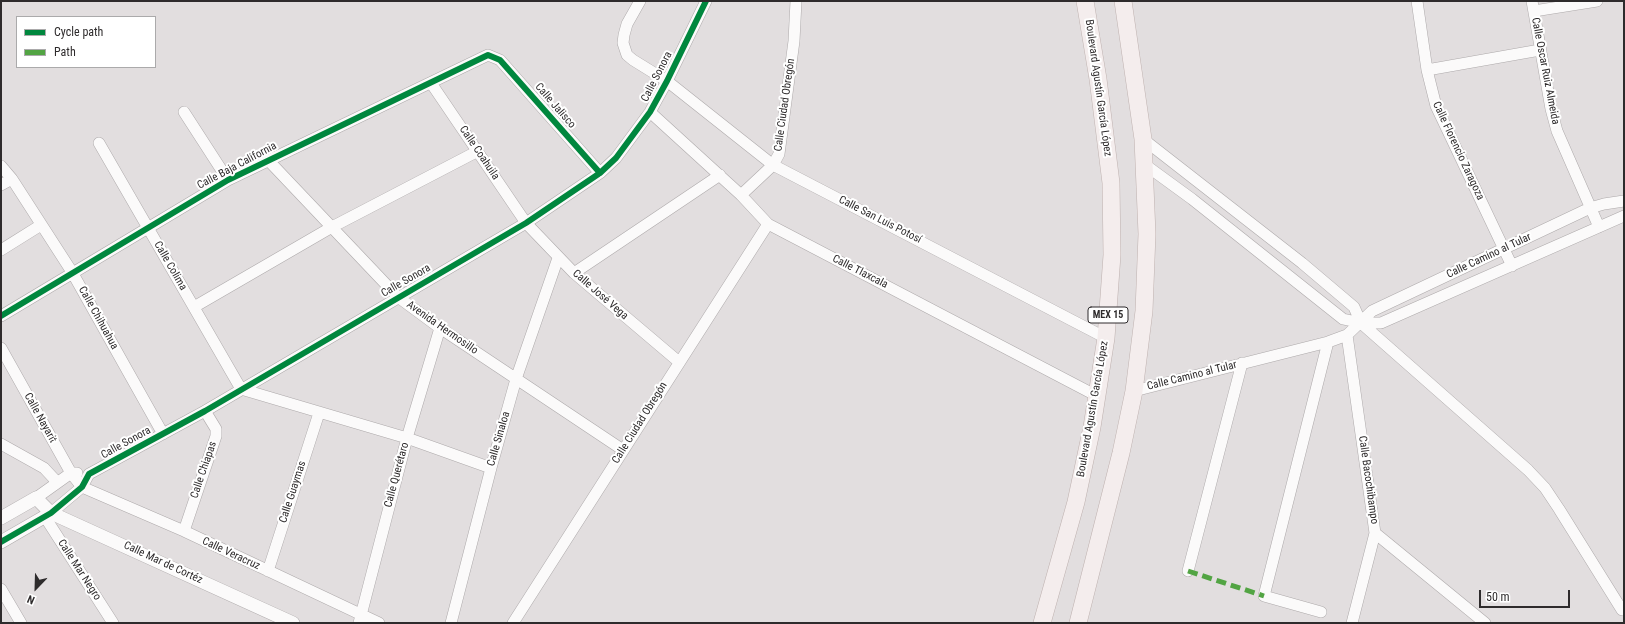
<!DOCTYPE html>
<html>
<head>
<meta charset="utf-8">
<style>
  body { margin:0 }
  #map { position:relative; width:1625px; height:624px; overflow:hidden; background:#e2dedf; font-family:"Roboto Condensed",sans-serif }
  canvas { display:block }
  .frame { position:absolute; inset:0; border:2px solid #2e2b2c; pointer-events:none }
  .legend { position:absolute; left:16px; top:16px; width:140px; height:52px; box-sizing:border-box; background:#fff; border:1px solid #abaaab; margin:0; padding:5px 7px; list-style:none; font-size:12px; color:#2e2b2c }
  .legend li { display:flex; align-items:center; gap:8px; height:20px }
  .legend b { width:20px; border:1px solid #abaaab }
  .north { position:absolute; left:16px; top:568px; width:40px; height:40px; -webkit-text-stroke:3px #fff; paint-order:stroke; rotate:203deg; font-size:11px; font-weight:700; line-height:16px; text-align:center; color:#2e2b2c }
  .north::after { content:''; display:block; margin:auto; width:14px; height:18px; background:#2e2b2c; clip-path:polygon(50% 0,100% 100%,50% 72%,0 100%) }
  .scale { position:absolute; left:1479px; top:590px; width:91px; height:18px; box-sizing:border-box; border:2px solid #2e2b2c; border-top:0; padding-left:5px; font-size:12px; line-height:14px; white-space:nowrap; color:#2e2b2c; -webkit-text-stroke:3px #fff; paint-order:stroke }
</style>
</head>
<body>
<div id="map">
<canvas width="1625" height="624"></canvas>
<div class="frame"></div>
<ul class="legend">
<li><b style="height:5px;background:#00873e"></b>Cycle path</li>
<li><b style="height:5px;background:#52a443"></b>Path</li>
</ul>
<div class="north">N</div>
<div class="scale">50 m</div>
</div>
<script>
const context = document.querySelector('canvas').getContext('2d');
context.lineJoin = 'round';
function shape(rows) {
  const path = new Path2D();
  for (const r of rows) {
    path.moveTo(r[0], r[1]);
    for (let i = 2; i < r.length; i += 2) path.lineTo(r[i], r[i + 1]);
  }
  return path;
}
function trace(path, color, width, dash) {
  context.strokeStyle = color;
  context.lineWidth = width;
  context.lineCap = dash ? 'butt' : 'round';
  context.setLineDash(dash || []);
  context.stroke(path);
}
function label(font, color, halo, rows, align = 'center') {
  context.font = font + ' "Roboto Condensed",sans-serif';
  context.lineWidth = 4;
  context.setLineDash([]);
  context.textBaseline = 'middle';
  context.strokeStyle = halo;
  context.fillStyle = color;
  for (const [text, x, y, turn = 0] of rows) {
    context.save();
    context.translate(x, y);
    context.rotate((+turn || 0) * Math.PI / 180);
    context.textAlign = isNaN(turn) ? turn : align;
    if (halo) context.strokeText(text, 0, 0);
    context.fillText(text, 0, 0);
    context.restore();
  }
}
const minor = shape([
  [640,1,627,24,624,35,623,43,627,55,633,60,667,81,773,165,1106,338],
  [1417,1,1427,70,1436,106,1512,266],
  [1532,1,1551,109,1557,131,1599,227],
  [1534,11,1597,1],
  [1427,70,1540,50],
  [431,83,526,223,574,273,679,362],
  [184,112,228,180],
  [650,112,741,195,768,224,1097,396],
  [1143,139,1302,263,1354,307,1361,323,1528,470,1545,488,1559,509,1622,610],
  [99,143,241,389,407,438,491,468],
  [268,160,398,297,440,328,623,450],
  [1144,164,1192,199,1343,319,1361,323,1381,323,1624,216],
  [1,166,12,179,72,272,163,434],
  [1,185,12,179],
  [741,195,773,165,779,154,794,41,796,1],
  [1,250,41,225],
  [574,273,720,175],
  [194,307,332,227,478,151],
  [1,316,228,180,488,55,500,60,600,173],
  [1347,335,1375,533,1352,623],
  [1,348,71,473,82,487,184,531,379,623],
  [1134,391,1328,342,1347,335,1372,311,1590,208,1604,204,1624,201],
  [1,444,44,468,57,482],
  [36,498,71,473,77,473],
  [51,513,82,487,89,474,205,411,526,223,600,173,616,158,650,112,667,81,706,1],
  [45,517,113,623],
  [184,531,216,436,216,429,205,411],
  [1375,533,1485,623],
  [268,571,319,413],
  [1188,571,1242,363],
  [1,589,21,623],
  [1321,612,1264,596,1328,342],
  [359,623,407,438,440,328],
  [451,623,491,468,516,379,558,258],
  [513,623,768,224]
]);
const tertiary = shape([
  [1,518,36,498,51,513,293,623],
  [1,542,51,513]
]);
const primary = shape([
  [1042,623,1076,502,1092,427,1106,338,1112,255,1111,183,1098,79,1085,1],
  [1078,623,1121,453,1134,391,1144,311,1147,234,1143,139,1123,1]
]);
trace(minor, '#ada9aa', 12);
trace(tertiary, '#ada9aa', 14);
trace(primary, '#beb1af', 18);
trace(minor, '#fbfafa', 11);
trace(tertiary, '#fbfafa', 13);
trace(primary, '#f4eded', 17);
trace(shape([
  [1188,571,1264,596]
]), '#52a443', 5, [10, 5]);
trace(shape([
  [1,316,228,180,488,55,500,60,600,173],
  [1,542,51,513,82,487,89,474,205,411,526,223,600,173,616,158,650,112,667,81,706,1]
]), '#00873e', 6);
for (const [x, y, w] of [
  [1108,315,40]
]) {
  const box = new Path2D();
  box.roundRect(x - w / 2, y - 8, w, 16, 3);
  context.fillStyle = '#fff';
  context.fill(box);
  trace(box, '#2e2b2c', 1);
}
label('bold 10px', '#2e2b2c', null, [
  ["MEX 15",1108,315]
]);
label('11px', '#2e2b2c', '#fff', [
  ["Calle Oscar Ruiz Almeida",1545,71,79],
  ["Calle Sonora",657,77,-63],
  ["Boulevard Agustín García López",1098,88,82],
  ["Calle Ciudad Obregón",785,105,-82],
  ["Calle Jalisco",555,106,49],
  ["Calle Florencio Zaragoza",1458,151,65],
  ["Calle Coahuila",479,153,56],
  ["Calle Baja California",237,166,-28],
  ["Calle San Luis Potosí",880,220,27],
  ["Calle Camino al Tular",1489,256,-25],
  ["Calle Colima",170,266,60],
  ["Calle Tlaxcala",860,272,27],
  ["Calle Sonora",406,281,-30],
  ["Calle José Vega",600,295,41],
  ["Calle Chihuahua",98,318,61],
  ["Avenida Hermosillo",442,328,35],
  ["Calle Camino al Tular",1192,376,-14],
  ["Boulevard Agustín García López",1093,409,-80],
  ["Calle Nayarit",40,418,61],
  ["Calle Ciudad Obregón",640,423,-58],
  ["Calle Sinaloa",499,439,-74],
  ["Calle Sonora",126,443,-29],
  ["Calle Chiapas",204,470,-71],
  ["Calle Querétaro",397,475,-75],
  ["Calle Bacochibampo",1368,480,82],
  ["Calle Guaymas",293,492,-72],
  ["Calle Veracruz",231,554,25],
  ["Calle Mar de Cortéz",163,563,25],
  ["Calle Mar Negro",79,570,57]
]);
</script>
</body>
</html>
